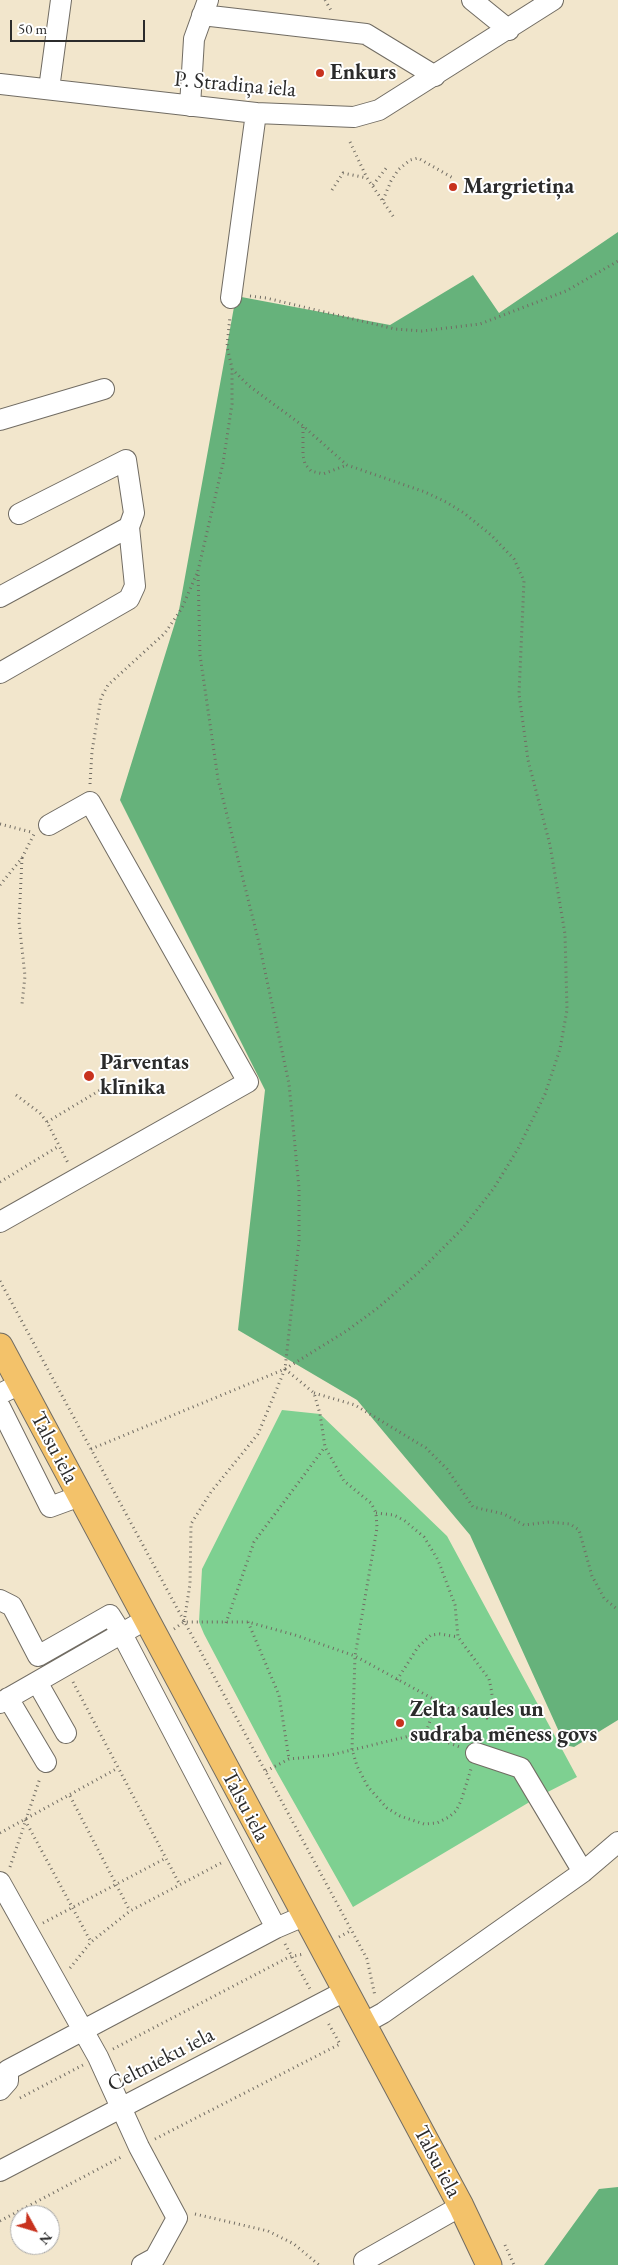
<!DOCTYPE html>
<html>
<head>
<meta charset="utf-8">
<style>
  body { margin:0 }
  #map { position:relative; width:618px; height:2265px; overflow:hidden; background:#f2e6cc; font-family:"EB Garamond",serif }
  canvas { display:block }
  .north { position:absolute; left:10px; top:2205px; width:50px; height:50px; box-sizing:border-box; background:#fff; border:1px solid #aaa; border-radius:50%; rotate:129deg; font-size:14px; font-weight:700; line-height:20px; text-align:center; color:#2b2b2b }
  .north::after { content:''; display:block; margin:auto; width:18px; height:22px; background:#c8321e; clip-path:polygon(50% 0,100% 100%,50% 72%,0 100%) }
  .scale { position:absolute; left:10px; top:20px; width:135px; height:22px; box-sizing:border-box; border:2px solid #2b2b2b; border-top:0; padding-left:6px; font-size:15px; line-height:18px; white-space:nowrap; color:#2b2b2b; -webkit-text-stroke:4px #fff; paint-order:stroke }
</style>
</head>
<body>
<div id="map">
<canvas width="618" height="2265"></canvas>
<div class="north">N</div>
<div class="scale">50 m</div>
</div>
<script>
const context = document.querySelector('canvas').getContext('2d');
context.lineJoin = 'round';
function fillPath(path, color) {
  context.fillStyle = color;
  context.fill(path, 'evenodd');
}
function shape(rows) {
  const path = new Path2D();
  for (const r of rows) {
    path.moveTo(r[0], r[1]);
    for (let i = 2; i < r.length; i += 2) path.lineTo(r[i], r[i + 1]);
  }
  return path;
}
function trace(path, color, width, dash) {
  context.strokeStyle = color;
  context.lineWidth = width;
  context.lineCap = dash ? 'butt' : 'round';
  context.setLineDash(dash || []);
  context.stroke(path);
}
function label(font, color, halo, rows, align = 'center') {
  context.font = font + ' "EB Garamond",serif';
  context.lineWidth = 4;
  context.setLineDash([]);
  context.textBaseline = 'middle';
  context.strokeStyle = halo;
  context.fillStyle = color;
  for (const [text, x, y, turn = 0] of rows) {
    context.save();
    context.translate(x, y);
    context.rotate((+turn || 0) * Math.PI / 180);
    context.textAlign = isNaN(turn) ? turn : align;
    if (halo) context.strokeText(text, 0, 0);
    context.fillText(text, 0, 0);
    context.restore();
  }
}
fillPath(shape([
  [282,1410,320,1414,447,1536,577,1777,538,1797,353,1907,274,1767,204,1634,199,1622,202,1569]
]), '#7ed091');
fillPath(shape([
  [618,232,618,1720,574,1747,565,1745,470,1535,357,1400,238,1330,265,1090,120,800,179,610,236,296,390,325,473,275,499,313],
  [618,2187,618,2265,544,2265,599,2189]
]), '#66b27b');
const minor = shape([
  [472,0,509,30],
  [202,15,366,34,435,76],
  [0,84,256,113,354,117,379,110,553,0],
  [49,89,61,0],
  [190,106,194,39,208,0],
  [231,298,256,113],
  [0,420,104,389],
  [19,514,126,460,134,513,129,527],
  [0,597,129,527,135,586,129,599,0,673],
  [0,1222,248,1082,90,802,49,825],
  [0,1394,20,1384],
  [0,1407,50,1507,80,1496],
  [0,1600,12,1606,38,1656,110,1615,122,1634,276,1928],
  [37,1682,66,1733],
  [8,1698,46,1762],
  [0,1703,145,1620],
  [476,1753,521,1768,583,1872],
  [0,1882,98,2057,139,2147,177,2218,155,2258,142,2265],
  [363,2024,383,2013,583,1872,618,1842],
  [0,2090,8,2081,8,2070,276,1928,304,1916],
  [0,2171,345,1991],
  [365,2265,364,2261,461,2206]
]);
const major = shape([
  [0,1346,461,2206,489,2265]
]);
trace(minor, '#716c63', 22);
trace(major, '#716c63', 27);
trace(shape([
  [325,0,332,12],
  [350,142,367,178,395,219],
  [373,185,387,167],
  [332,190,343,173,367,178],
  [383,200,391,181,398,170,410,160,418,158,453,178],
  [250,296,266,298,395,329,422,331,480,324,566,291,618,261],
  [303,427,303,455,305,464,311,471,323,474,347,465],
  [90,784,92,751,101,698,108,685,165,633,182,608,197,573],
  [0,824,31,832],
  [22,858,19,922,25,976,22,1004],
  [0,885,22,858,34,834],
  [16,1095,40,1113,47,1122,68,1163],
  [47,1122,102,1089],
  [0,1182,59,1146],
  [0,1281,367,1959,375,1996],
  [285,1369,314,1393,320,1414,325,1447,344,1481,371,1503,376,1513,377,1528,355,1656,352,1749,357,1766,368,1787,387,1808,400,1816,424,1824,437,1823,449,1817,456,1811,461,1801,471,1769],
  [314,1393,355,1405,426,1448,447,1469,473,1507,504,1514,524,1525,549,1522,570,1524,579,1530,592,1576,604,1598,618,1610],
  [91,1449,285,1369,348,1330,379,1307,419,1272,462,1229,494,1188,519,1147,545,1094,560,1049,567,1010,565,934,550,845,528,760,519,694,524,581,514,559,491,535,464,513,446,502,425,492,347,465,303,426,248,385,232,369],
  [376,1513,394,1515,405,1521,424,1537,438,1560,455,1605,458,1637,489,1679,491,1688,493,1701,487,1718,437,1701,425,1735],
  [184,1622,190,1584,191,1524,211,1492,258,1434,285,1369,299,1241,299,1188,289,1084,259,943,218,779,200,655,198,571,223,463,232,404,232,368,227,347,230,316],
  [248,1622,279,1695,289,1759],
  [226,1623,254,1542,325,1447],
  [174,1629,184,1622,248,1622,295,1635,355,1656,437,1701],
  [397,1680,418,1647,431,1635,440,1634,458,1637],
  [73,1682,180,1885],
  [266,1771,289,1759,331,1755,422,1733,460,1747],
  [70,1796,130,1911],
  [25,1820,91,1942],
  [0,1833,118,1768],
  [10,1867,40,1778],
  [43,1923,166,1858],
  [339,1937,352,1930],
  [285,1944,310,1989],
  [70,1968,91,1942,130,1911,221,1863],
  [113,2049,289,1957,304,1954],
  [20,2098,83,2065],
  [155,2139,340,2044,327,2021],
  [195,2214,268,2231,294,2244,319,2265],
  [0,2221,123,2156],
  [505,2245,514,2265]
]), '#716c63', 3, [1, 4]);
trace(minor, '#fff', 20);
trace(major, '#f3c26a', 25);
for (const [x, y, r, color] of [
  [320,73,5,"#c8321e"],
  [453,187,5,"#c8321e"],
  [89,1076,6,"#c8321e"],
  [400,1723,5,"#c8321e"]
]) {
  const dot = new Path2D();
  dot.arc(x, y, r, 0, 2 * Math.PI);
  context.fillStyle = color;
  context.fill(dot);
  trace(dot, '#fff', 2);
}
label('bold 22px', '#2b2b2b', '#fff', [
  ["Enkurs",330,73],
  ["Margrietiņa",463,187],
  ["Pārventas",100,1063],
  ["klīnika",100,1088],
  ["Zelta saules un",410,1710],
  ["sudraba mēness govs",410,1735]
], 'left');
label('22px', '#2b2b2b', '#fff', [
  ["P. Stradiņa iela",235,85,5],
  ["Talsu iela",54,1448,62],
  ["Talsu iela",245,1806,62],
  ["Celtnieku iela",161,2060,-27],
  ["Talsu iela",437,2162,62]
]);
</script>
</body>
</html>
